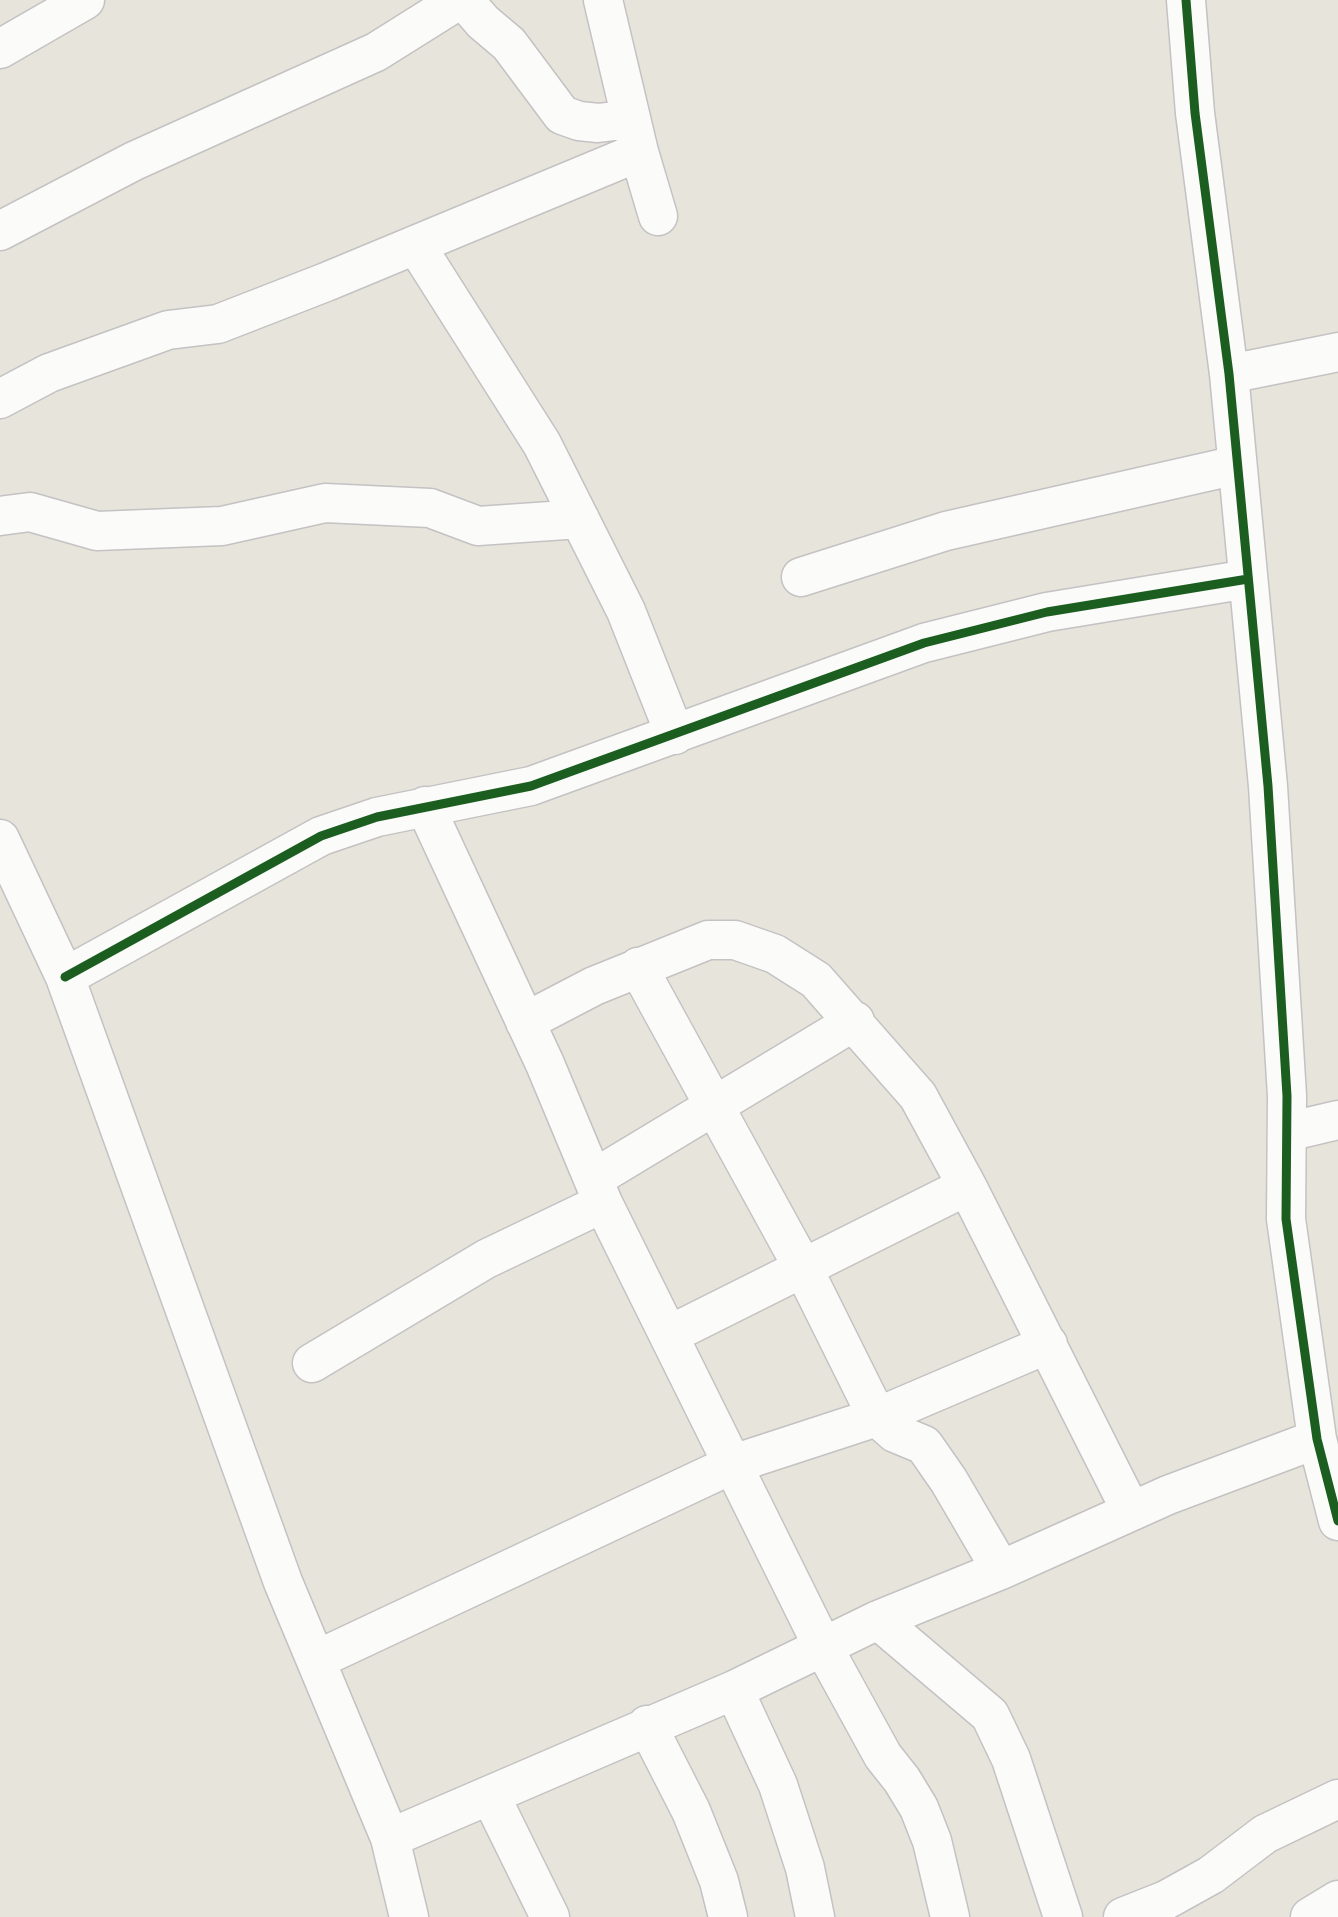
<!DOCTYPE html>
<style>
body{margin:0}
canvas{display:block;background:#e7e4dc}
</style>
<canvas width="1338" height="1917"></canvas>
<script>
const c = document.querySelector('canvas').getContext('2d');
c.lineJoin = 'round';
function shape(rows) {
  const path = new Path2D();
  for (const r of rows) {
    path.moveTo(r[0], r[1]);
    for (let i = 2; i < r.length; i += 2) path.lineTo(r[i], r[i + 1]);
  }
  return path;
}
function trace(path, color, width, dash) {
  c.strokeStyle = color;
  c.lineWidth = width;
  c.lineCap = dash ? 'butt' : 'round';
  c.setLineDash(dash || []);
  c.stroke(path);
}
const minor = shape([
 [464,0,483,22,509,44,562,115,579,121,598,123,631,119],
 [603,0,639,152,658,216],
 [1186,0,1195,113,1229,374,1268,786,1287,1096,1286,1219,1317,1439,1338,1521],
 [0,49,85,0],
 [0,231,134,161,376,52,459,0],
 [417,247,542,444,626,611,675,735],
 [1229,374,1338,352],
 [0,399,49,373,168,330,218,324,326,282,639,152],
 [0,516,30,512,97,531,222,526,325,503,430,508,478,526,580,519],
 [801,577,946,531,1237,465],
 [425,806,545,1064,603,1203,822,1645,883,1756,902,1780,919,1808,932,1841,950,1917],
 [0,839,65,977,283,1582,390,1838,409,1917],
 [638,967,802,1266,877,1417,895,1433,924,1445,949,1481,1001,1570],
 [65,977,321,836,377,817,531,786,924,643,1047,612,1248,579],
 [525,1022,594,986,708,940,735,940,775,954,816,980,918,1096,967,1186,1131,1511],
 [1287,1132,1338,1120],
 [593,1179,855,1021],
 [669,1335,967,1186],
 [312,1363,486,1259,603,1203],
 [878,1620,990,1715,1011,1759,1063,1917],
 [316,1660,733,1464,877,1417,1048,1344],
 [734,1690,778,1785,805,1868,815,1917],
 [647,1725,691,1811,719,1881,728,1917],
 [490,1795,550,1917],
 [390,1838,734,1690,878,1620,1001,1570,1168,1495,1317,1439],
 [1123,1917,1166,1900,1211,1875,1265,1834,1338,1799],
 [1310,1917,1338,1900]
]);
trace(minor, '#c4c2c2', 41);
trace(minor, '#fbfbfa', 38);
trace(shape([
 [1186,0,1195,113,1229,374,1268,786,1287,1096,1286,1219,1317,1439,1338,1521],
 [65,977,321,836,377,817,531,786,924,643,1047,612,1248,579]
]), '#1b5e20', 9);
</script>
